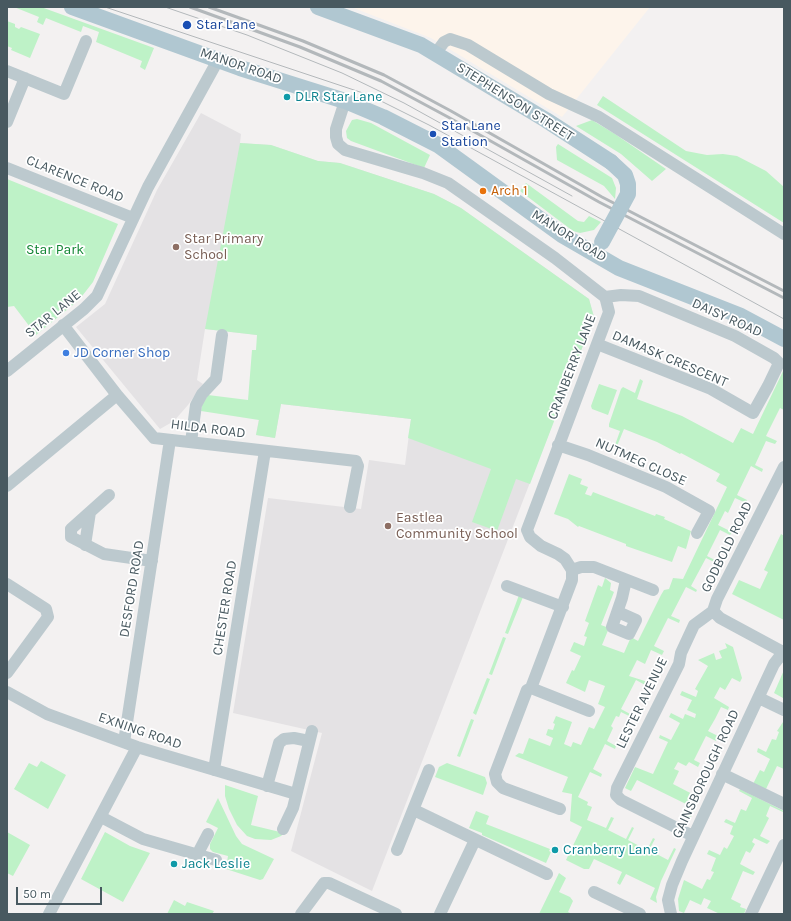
<!DOCTYPE html>
<style>
body{margin:0}
#map{position:relative;width:791px;height:921px;overflow:hidden;background:#f3f1f1;font-family:Karla,sans-serif}
canvas{display:block}
.frame{position:absolute;inset:0;border:8px solid #485960;pointer-events:none}
.scale{position:absolute;left:16px;top:887px;width:86px;height:18px;box-sizing:border-box;border:2px solid #485960;border-top:0;padding-left:5px;font-size:12px;line-height:14px;white-space:nowrap;color:#485960;-webkit-text-stroke:3px #fff;paint-order:stroke}
</style>
<div id="map">
<canvas width="791" height="921"></canvas>
<div class="frame"></div>
<div class="scale">50 m</div>
</div>
<script>
const c = document.querySelector('canvas').getContext('2d');
c.lineJoin = 'round';
function fill(path, color) {
  c.fillStyle = color;
  c.fill(path, 'evenodd');
}
function shape(rows) {
  const path = new Path2D();
  for (const r of rows) {
    path.moveTo(r[0], r[1]);
    for (let i = 2; i < r.length; i += 2) path.lineTo(r[i], r[i + 1]);
  }
  return path;
}
function trace(path, color, width, dash) {
  c.strokeStyle = color;
  c.lineWidth = width;
  c.lineCap = dash ? 'butt' : 'round';
  c.setLineDash(dash || []);
  c.stroke(path);
}
function label(font, color, halo, rows, align = 'center') {
  c.font = font + ' Karla,sans-serif';
  c.lineWidth = 3.5;
  c.setLineDash([]);
  c.textBaseline = 'middle';
  c.strokeStyle = halo;
  c.fillStyle = color;
  for (const [text, x, y, turn = 0] of rows) {
    c.save();
    c.translate(x, y);
    c.rotate((+turn || 0) * Math.PI / 180);
    c.textAlign = isNaN(turn) ? turn : align;
    if (halo) c.strokeText(text, 0, 0);
    c.fillText(text, 0, 0);
    c.restore();
  }
}
fill(shape([
 [351,7,650,7,562,117,431,38]
]), '#fdf4eb');
fill(shape([
 [201,113,241,134,240,143,271,145,318,161,340,163,434,194,461,208,589,299,594,317,372,891,291,851,322,733,233,713,268,498,361,509,369,460,405,465,411,419,281,404,275,438,256,435,274,337,205,329,197,380,203,384,188,405,174,421,160,429,76,327,105,304,157,190]
]), '#e4e2e4');
fill(shape([
 [14,7,41,7,154,48,145,70,140,67,142,61,96,42,99,32,83,26,81,32,46,18,43,25,37,22,39,17],
 [7,21,15,24,15,27,19,29,21,27,40,34,30,58,11,50,12,48,7,46],
 [603,96,686,151,707,155,723,154,737,156,766,171,784,187,784,223,597,105],
 [357,119,371,123,430,155,424,168,351,141,347,138,346,131,352,120],
 [592,120,615,134,666,169,652,181,621,154,576,126],
 [240,143,271,145,318,161,340,163,434,194,461,208,589,299,594,317,530,484,516,479,497,531,472,522,491,469,408,438,411,419,281,404,275,438,256,435,259,420,201,411,202,405,208,395,248,400,252,350,256,350,257,335,205,329],
 [558,144,612,178,616,188,615,199,604,186,557,160,556,147],
 [7,179,118,224,93,282,79,300,36,335,14,306,7,307],
 [526,183,578,221,584,222,589,216,601,222,594,230,580,233,573,231,520,191],
 [784,369,783,404,784,410,780,408,766,436,777,441,775,444,766,441,755,465,763,469,762,472,751,466,737,495,747,500,746,503,735,498,728,513,725,511,718,525,732,532,730,535,720,530,707,556,717,561,716,563,706,558,691,586,697,590,696,592,686,587,671,616,680,620,679,623,668,618,654,646,664,651,662,655,651,650,645,664,637,660,629,676,648,682,647,686,636,680,621,709,632,715,631,717,621,712,619,717,616,716,611,726,613,728,607,741,616,746,615,749,605,744,593,769,602,774,601,777,590,772,578,797,588,802,587,805,592,807,587,820,606,828,611,817,614,818,608,830,626,839,632,827,634,828,628,840,647,850,653,838,655,839,649,850,668,860,674,848,676,849,661,881,656,897,657,903,650,899,655,888,626,874,620,885,617,883,622,872,594,859,589,869,584,869,566,860,582,827,570,821,572,794,562,792,568,777,515,756,519,753,523,754,529,738,550,746,553,738,546,735,548,729,553,730,555,724,553,723,556,716,572,722,564,744,571,747,573,742,581,745,589,727,594,729,605,707,598,704,605,686,589,680,585,692,566,683,572,670,574,671,581,656,570,651,574,642,584,646,587,637,584,636,589,623,585,621,598,585,602,587,605,578,611,583,610,590,614,592,601,625,609,628,602,645,624,653,631,637,638,641,661,595,664,590,669,589,673,578,683,579,727,487,716,481,720,474,711,469,681,453,680,454,657,442,624,429,617,446,615,445,620,431,609,427,609,424,621,389,623,387,635,393,640,379,643,381,637,399,682,416,733,443,741,428,753,434],
 [599,384,617,390,608,415,592,409,591,406],
 [569,474,582,479,580,484,588,487,585,494,591,496,593,492,655,516,656,514,665,517,664,519,691,531,686,549,678,546,672,562,626,546,626,544,579,526,578,527,568,519,554,514],
 [781,534,784,536,784,620,732,594,739,580,760,589,768,572,764,570],
 [519,595,523,597,508,634,505,633],
 [503,637,506,638,492,675,489,674],
 [725,643,733,647,742,678,740,682,732,678,725,690,720,687,714,698,729,707,728,710,721,707,715,719,708,731,718,736,716,741,706,736,694,760,700,763,698,767,689,762,686,766,678,762,674,769,679,771,673,784,700,798,689,821,681,817,686,804,637,780,631,791,625,788,635,767,653,774,668,742,659,738,660,735,671,740,680,723,669,717,671,713,683,719,685,714,695,718,696,714,687,710,692,700,680,695,682,691,696,697,698,691,695,689,708,666,698,660,714,653,716,660,722,658,719,651,727,648],
 [784,670,784,697,783,698,774,693],
 [487,678,490,679,476,715,473,713],
 [471,719,474,720,460,757,457,756],
 [783,722,784,769,777,766,766,789,753,784,760,770,764,772,770,759,757,752,758,748,766,752,772,739,776,740,779,732,777,731],
 [41,761,66,775,48,809,14,789,29,763,37,767],
 [447,763,485,777,487,783,483,795,435,777,439,767],
 [225,785,258,796,251,825,284,833,281,836,271,840,255,839,247,836,237,825,229,809,225,796],
 [740,789,784,811,783,812,770,806,766,816,769,818,760,836,770,841,767,844,754,838,752,842,755,844,750,853,746,851,740,864,755,872,753,875,743,871,731,899,741,904,740,907,746,909,744,914,720,914,707,908,711,901,704,898,701,905,690,900,684,913,679,911,678,899,684,880,702,889,707,879,710,880,714,872,711,871,716,858,707,854,709,850,720,855,724,847,727,849,734,836,730,834,733,826,724,822,726,819,735,823,741,809,746,811,752,798,739,791],
 [218,798,236,836,242,844,274,859,263,879,260,880,226,869,228,856,213,852,210,849,210,844,218,828,206,822],
 [476,811,489,816,486,824,550,849,549,851,551,852,546,863,482,835,482,833,469,828],
 [7,832,30,845,13,876,7,873],
 [105,832,130,846,150,853,123,902,81,879],
 [559,873,566,878,559,892,570,897,573,901,568,912,572,914,539,914],
 [174,900,185,906,187,902,214,911,212,914,167,914]
]), '#bef2c7');
trace(shape([
 [436,53,444,42,450,39,468,45,549,94,599,117,784,234],
 [7,71,64,94,86,41],
 [345,101,336,129,336,137,338,144,345,150,423,173,448,183,555,258,605,297,606,300,609,312,527,530,530,537,541,546,558,554,565,559,572,570,572,580,531,688,527,690,495,774,497,782,503,788,560,809],
 [7,122,25,78],
 [7,168,133,218],
 [63,325,117,395,154,438,356,461,358,466,350,507],
 [597,344,711,389,753,413,768,386,779,363,774,358,735,336,639,296,621,295,605,297],
 [7,371,84,309,97,296,148,187,218,60],
 [191,442,196,405,202,394,216,379,222,335],
 [558,445,588,455,666,487,709,511,697,533],
 [7,486,117,395],
 [109,495,71,529,71,537,104,554,152,561],
 [85,545,90,512],
 [572,570,581,567,594,567,653,590],
 [7,584,46,609,48,617,7,673],
 [507,586,563,607],
 [618,612,636,620,629,634,612,627,622,598,626,580],
 [783,652,720,618,713,611,717,599,784,467],
 [531,688,589,711],
 [7,692,47,714,137,747,296,794],
 [759,698,784,710],
 [124,742,170,440],
 [214,770,265,451],
 [722,774,784,804],
 [267,786,279,743,284,739,294,738,309,741],
 [414,810,547,874],
 [101,817,143,839,216,860],
 [283,829,293,808,312,731],
 [693,836,621,800,616,795,617,788,679,664,681,653,694,625,713,611],
 [397,850,429,770],
 [197,855,208,834],
 [594,892,640,914],
 [49,914,137,747],
 [301,914,324,883,329,883,396,914],
 [440,914,475,840],
 [671,914,668,900,672,885,682,861,774,664,784,651],
 [751,914,784,845]
]), '#bcc9ce', 12);
trace(shape([
 [72,7,240,68,345,101,383,117,438,145,562,235,619,268,741,316,784,339],
 [318,7,421,45,546,120,611,162]
]), '#b0c7d1', 16);
trace(shape([
 [105,7,369,95,429,125,784,319],
 [165,7,247,35,342,73,404,103,572,196]
]), '#b3b8bb', 1);
trace(shape([
 [190,7,300,47,381,81,448,117,599,202,784,298],
 [209,7,303,41,384,75,451,111,602,197,784,291]
]), '#b3b8bb', 3);
trace(shape([
 [602,242,628,194,628,184,625,175,611,162]
]), '#b0c7d1', 16);
for (const [x, y, r, color] of [
 [187,25,5,"#1a4fb4"],
 [287,97,4,"#0f9aa8"],
 [433,134,4,"#1a4fb4"],
 [483,191,4,"#e8710a"],
 [176,247,4,"#8d6e63"],
 [66,353,4,"#3f7fe0"],
 [388,526,4,"#8d6e63"],
 [555,850,4,"#0f9aa8"],
 [174,864,4,"#0f9aa8"]
]) {
  const dot = new Path2D();
  dot.arc(x, y, r, 0, 2 * Math.PI);
  c.fillStyle = color;
  c.fill(dot);
  trace(dot, '#fff', 1.5);
}
label('14px', '#164399', '#fff', [
 ["Star Lane",196,25],
 ["Star Lane",441,126],
 ["Station",441,142]
], 'left');
label('14px', '#485960', '#fff', [
 ["MANOR ROAD",241,66,19],
 ["STEPHENSON STREET",515,102,32],
 ["CLARENCE ROAD",75,179,22],
 ["MANOR ROAD",569,236,32],
 ["STAR LANE",53,314,-39],
 ["DAISY ROAD",727,318,24],
 ["DAMASK CRESCENT",670,359,23],
 ["CRANBERRY LANE",572,367,-69],
 ["HILDA ROAD",208,429,7],
 ["NUTMEG CLOSE",641,462,24],
 ["GODBOLD ROAD",727,547,-64],
 ["DESFORD ROAD",132,589,-81],
 ["CHESTER ROAD",225,608,-81],
 ["LESTER AVENUE",642,703,-64],
 ["EXNING ROAD",140,731,19],
 ["GAINSBOROUGH ROAD",706,774,-65]
]);
label('14px', '#0d838f', '#fff', [
 ["DLR Star Lane",295,97],
 ["Cranberry Lane",563,850],
 ["Jack Leslie",182,864]
], 'left');
label('14px', '#c56008', '#fff', [
 ["Arch 1",491,191]
], 'left');
label('14px', '#785e54', '#fff', [
 ["Star Primary",184,239],
 ["School",184,255],
 ["Eastlea",396,518],
 ["Community School",396,534]
], 'left');
label('14px', '#138634', '#fff', [
 ["Star Park",55,250]
]);
label('14px', '#366cbe', '#fff', [
 ["JD Corner Shop",74,353]
], 'left');
</script>
